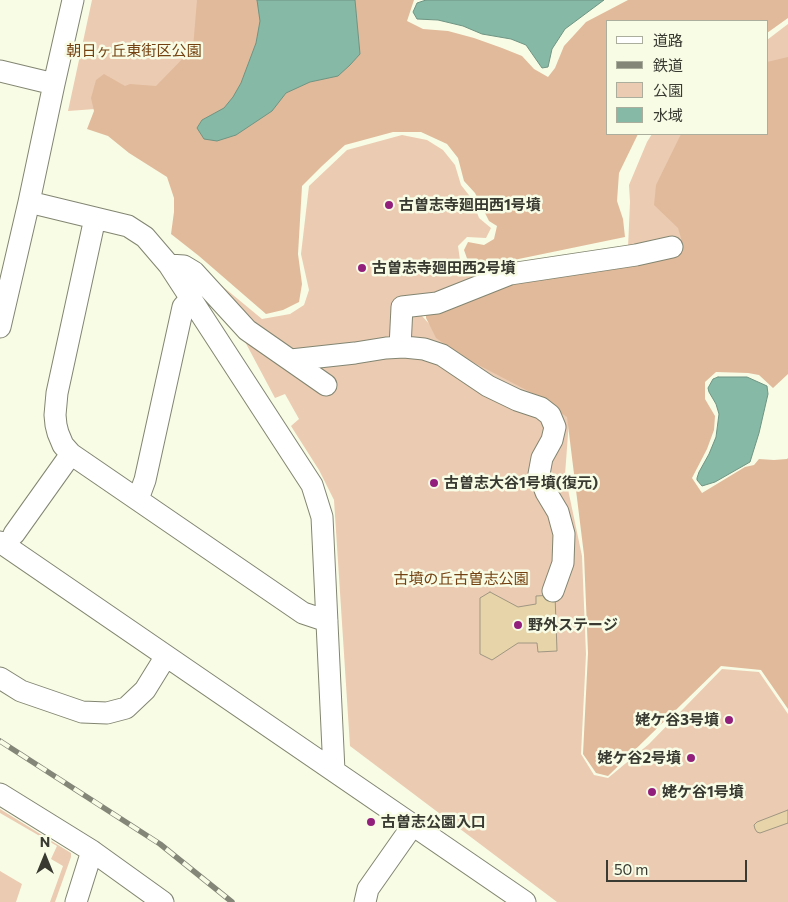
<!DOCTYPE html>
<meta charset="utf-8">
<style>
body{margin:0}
#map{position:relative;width:788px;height:902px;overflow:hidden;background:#f8fce5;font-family:Commissioner,"Noto Sans JP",sans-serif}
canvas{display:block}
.legend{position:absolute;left:606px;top:20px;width:162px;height:115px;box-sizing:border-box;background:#f8fce5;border:1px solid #acae9d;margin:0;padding:6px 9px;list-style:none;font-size:15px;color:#393a32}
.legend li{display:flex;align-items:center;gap:10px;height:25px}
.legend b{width:25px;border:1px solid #acae9d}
.north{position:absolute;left:20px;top:832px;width:50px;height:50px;-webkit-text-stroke:4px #f8fce5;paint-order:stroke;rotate:0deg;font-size:14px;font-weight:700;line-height:20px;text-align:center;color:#393a32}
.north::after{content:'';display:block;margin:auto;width:18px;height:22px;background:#393a32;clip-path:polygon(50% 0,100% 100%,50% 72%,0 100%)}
.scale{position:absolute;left:606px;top:860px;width:141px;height:22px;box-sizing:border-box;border:2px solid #393a32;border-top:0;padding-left:6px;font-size:15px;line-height:18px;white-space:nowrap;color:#393a32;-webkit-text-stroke:4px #f8fce5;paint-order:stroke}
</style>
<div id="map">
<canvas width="788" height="902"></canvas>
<ul class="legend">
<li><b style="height:6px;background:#fff"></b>道路</li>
<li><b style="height:6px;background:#848678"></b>鉄道</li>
<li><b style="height:14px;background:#ebcbb2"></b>公園</li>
<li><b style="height:14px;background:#86baa6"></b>水域</li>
</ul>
<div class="north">N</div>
<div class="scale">50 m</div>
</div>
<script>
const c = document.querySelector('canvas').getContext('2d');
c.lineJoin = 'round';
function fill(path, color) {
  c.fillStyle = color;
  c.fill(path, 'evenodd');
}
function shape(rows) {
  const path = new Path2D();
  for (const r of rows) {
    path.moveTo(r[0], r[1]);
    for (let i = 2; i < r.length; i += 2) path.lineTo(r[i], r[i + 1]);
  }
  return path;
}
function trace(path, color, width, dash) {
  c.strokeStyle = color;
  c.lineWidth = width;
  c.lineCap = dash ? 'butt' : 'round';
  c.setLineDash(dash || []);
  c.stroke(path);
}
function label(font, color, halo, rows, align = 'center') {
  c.font = font + ' Commissioner,"Noto Sans JP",sans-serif';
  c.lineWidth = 5;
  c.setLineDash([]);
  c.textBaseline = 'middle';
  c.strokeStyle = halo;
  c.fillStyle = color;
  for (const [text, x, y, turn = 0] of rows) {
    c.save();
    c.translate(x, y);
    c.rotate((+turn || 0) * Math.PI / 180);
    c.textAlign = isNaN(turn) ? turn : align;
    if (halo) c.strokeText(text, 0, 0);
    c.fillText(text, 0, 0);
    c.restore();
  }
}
fill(shape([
 [92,0,207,0,196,57,136,106,68,111],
 [788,24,788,82,767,97,767,40],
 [652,134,715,134,703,255,423,311,422,316,442,338,570,407,565,475,582,556,586,654,581,754,594,775,608,778,649,744,722,669,759,672,788,714,788,902,557,902,350,746,334,500,319,470,291,426,299,419,285,394,275,398,242,336,187,257,262,319,290,314,304,305,309,290,301,254,309,186,347,150,402,135,427,140,443,150,455,165,461,185,472,199,479,218,491,228,486,238,467,237,458,246,461,267,472,274,628,248,630,202,629,185,647,142],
 [0,809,71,853,71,857,55,902,50,902,63,866,51,859,57,846,0,813],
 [0,871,22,884,16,902,0,902]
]), '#ebcbb2');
fill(shape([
 [197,0,414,0,407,21,423,29,448,31,474,38,502,48,522,56,534,69,548,77,555,68,564,46,586,22,628,0,788,0,788,18,767,33,767,21,607,21,607,134,638,134,619,173,617,201,623,219,625,237,475,268,469,264,464,250,468,242,484,245,494,239,497,226,489,221,475,193,464,181,458,158,447,144,421,132,393,132,345,145,322,166,302,186,298,254,302,284,299,302,283,310,266,314,199,256,171,234,174,212,174,198,167,177,129,153,108,136,87,129,94,111,91,98,96,80,104,74,125,86,130,84,156,86,193,48],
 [788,57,788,374,773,388,759,375,748,373,716,372,705,382,705,399,715,416,714,430,707,449,692,478,702,493,745,467,754,465,759,459,774,460,787,459,788,458,788,709,761,670,721,666,608,776,596,773,583,754,588,653,584,555,567,417,532,393,465,358,436,338,426,318,426,312,499,284,671,257,683,245,678,228,654,205,656,185,681,134,767,134,767,62]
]), '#e1ba9b');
const water = shape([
 [257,0,355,0,360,54,350,65,338,76,310,82,286,93,272,111,236,135,217,141,204,139,197,128,202,120,224,108,233,97,241,83,256,43,260,21,257,0],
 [426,0,604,0,565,29,552,49,548,67,542,68,526,45,511,39,482,34,463,26,438,20,417,19,413,12,417,3,426,0],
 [718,377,747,377,767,386,768,394,759,433,750,462,715,482,702,486,697,480,697,478,699,472,709,454,716,437,719,414,716,404,709,392,708,388,713,379,718,377]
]);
fill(water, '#86baa6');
trace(water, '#6f9483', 1);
const building = shape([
 [490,592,518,607,536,604,536,596,555,595,557,651,538,652,537,643,518,643,492,660,480,654,480,598,490,592],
 [788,810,788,823,760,833,757,832,755,829,754,825,757,822,788,810]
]);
fill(building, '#e7d4a8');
trace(building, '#9f9682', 1);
const minor = shape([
 [0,71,54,84],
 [29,202,128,226,145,237,169,265,312,485,322,517,334,771],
 [95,218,57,393,55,415,56,425,58,433,63,445,71,454,303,613,327,621],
 [169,265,184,266,194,272,247,330,326,385],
 [0,327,29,202,54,84,73,0],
 [400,347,402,307,437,303,510,274,636,255,672,247],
 [291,360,355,353,386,348,404,347,424,349,442,355,488,386,517,400,541,408,550,415,555,427,552,440,542,458,539,474,546,492,558,512,564,534,563,563,553,591],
 [138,499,145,480,183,307,191,298],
 [14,534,71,454],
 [0,542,525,902],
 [0,678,21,691,82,712,107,713,126,708,145,690,166,656],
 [0,794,92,851,163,902],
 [76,902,92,851],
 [365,902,368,889,413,825]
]);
trace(minor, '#828571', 23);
trace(minor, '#fff', 21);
const rail = shape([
 [0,741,160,844,232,902]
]);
trace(rail, '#848678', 5.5);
trace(rail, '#f8fce5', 4, [11]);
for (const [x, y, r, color] of [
 [389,205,5,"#931f7d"],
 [362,268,5,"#931f7d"],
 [434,483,5,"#931f7d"],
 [518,625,5,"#931f7d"],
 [729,720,5,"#931f7d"],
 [691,758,5,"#931f7d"],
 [652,792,5,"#931f7d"],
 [371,822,5,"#931f7d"]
]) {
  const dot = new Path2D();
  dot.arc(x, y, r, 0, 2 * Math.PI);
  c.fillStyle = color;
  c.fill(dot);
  trace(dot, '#f8fce5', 2);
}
label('15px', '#744212', '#f8fce5', [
 ["朝日ヶ丘東街区公園",134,51],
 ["古墳の丘古曽志公園",461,579]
]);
label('bold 15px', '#393a32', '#f8fce5', [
 ["古曽志寺廻田西1号墳",399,205],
 ["古曽志寺廻田西2号墳",372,268],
 ["古曽志大谷1号墳(復元)",444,483],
 ["野外ステージ",528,625],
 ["姥ケ谷3号墳",719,720,"right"],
 ["姥ケ谷2号墳",681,758,"right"],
 ["姥ケ谷1号墳",662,792],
 ["古曽志公園入口",381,822]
], 'left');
</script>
